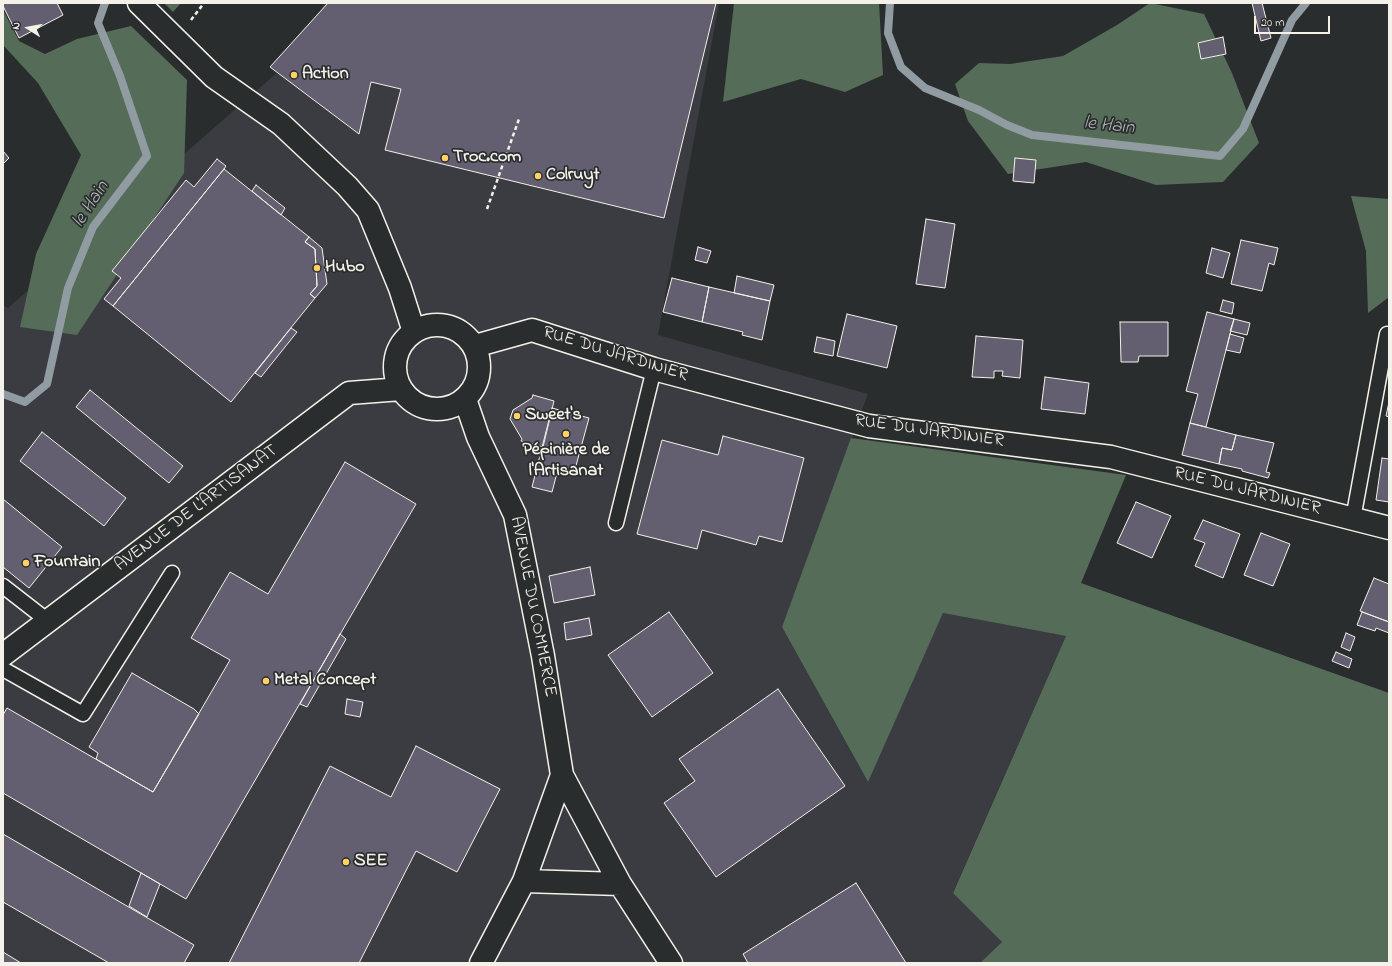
<!DOCTYPE html>
<meta charset="utf-8">
<style>
body{margin:0}
#map{position:relative;width:1392px;height:966px;overflow:hidden;background:#2a2d2e;font-family:"Indie Flower",sans-serif}
canvas{display:block}
.frame{position:absolute;inset:0;border:4px solid #f4f1e8;pointer-events:none}
.north{position:absolute;left:8px;top:8px;width:40px;height:40px;-webkit-text-stroke:3px #2a2d2e;paint-order:stroke;rotate:281deg;font-size:11px;font-weight:700;line-height:16px;text-align:center;color:#f4f1e8}
.north::after{content:'';display:block;margin:auto;width:14px;height:18px;background:#f4f1e8;clip-path:polygon(50% 0,100% 100%,50% 72%,0 100%)}
.scale{position:absolute;left:1254px;top:16px;width:76px;height:18px;box-sizing:border-box;border:2px solid #f4f1e8;border-top:0;padding-left:5px;font-size:12px;line-height:14px;white-space:nowrap;color:#f4f1e8;-webkit-text-stroke:3px #2a2d2e;paint-order:stroke}
</style>
<div id="map">
<canvas width="1392" height="966"></canvas>
<div class="frame"></div>
<div class="north">N</div>
<div class="scale">20 m</div>
</div>
<script>
const c = document.querySelector('canvas').getContext('2d');
c.lineJoin = 'round';
function fill(path, color) {
  c.fillStyle = color;
  c.fill(path, 'evenodd');
}
function shape(rows) {
  const path = new Path2D();
  for (const r of rows) {
    if (r.length === 3) {
      path.moveTo(r[0] + r[2], r[1]);
      path.arc(r[0], r[1], r[2], 0, 2 * Math.PI);
      continue;
    }
    path.moveTo(r[0], r[1]);
    for (let i = 2; i < r.length; i += 2) path.lineTo(r[i], r[i + 1]);
  }
  return path;
}
function trace(path, color, width, dash) {
  c.strokeStyle = color;
  c.lineWidth = width;
  c.lineCap = dash ? 'butt' : 'round';
  c.setLineDash(dash || []);
  c.stroke(path);
}
function label(font, color, halo, rows, align = 'center') {
  c.font = font + ' "Indie Flower",sans-serif';
  c.lineWidth = 3.5;
  c.setLineDash([]);
  c.textBaseline = 'middle';
  c.strokeStyle = halo;
  c.fillStyle = color;
  for (const [text, x, y, turn = 0] of rows) {
    c.save();
    c.translate(x, y);
    c.rotate((+turn || 0) * Math.PI / 180);
    c.textAlign = isNaN(turn) ? turn : align;
    if (halo) c.strokeText(text, 0, 0);
    c.fillText(text, 0, 0);
    c.restore();
  }
}
fill(shape([
 [325,3,719,3,658,335,868,394,782,627,867,781,943,613,1066,636,953,892,1002,942,980,963,3,963,3,305,8,308,287,64]
]), '#3b3c42');
fill(shape([
 [164,3,181,3,173,12],
 [734,3,879,3,883,75,845,92,801,79,723,102],
 [1150,3,1204,14,1232,73,1259,143,1223,182,1156,185,1086,162,1008,174,968,121,955,84,979,63,1010,64,1063,56,1117,25],
 [3,10,19,41,45,54,77,39,131,26,187,80,184,173,77,335,20,327,36,254,81,155,38,83,3,45],
 [1351,196,1389,199,1389,297,1368,313,1366,251],
 [851,438,1126,475,1081,583,1389,693,1389,963,980,963,1002,942,953,893,1066,636,943,613,868,782,782,627]
]), '#556c58');
trace(shape([
 [890,3,888,33,901,67,925,88,979,110,1007,125,1032,135,1220,156,1243,129,1292,20,1306,3],
 [3,394,25,402,47,384,68,288,93,227,147,156,120,76,98,23,105,3]
]), '#919ca2', 8);
const building = shape([
 [3,3,57,3,63,15,19,38,3,6,3,3],
 [328,3,716,3,664,218,385,150,401,89,371,82,359,134,270,67,328,3],
 [1252,3,1262,3,1271,38,1261,41,1252,3],
 [1223,37,1226,54,1201,59,1198,43,1223,37],
 [3,151,9,158,3,164,3,151],
 [1015,158,1036,160,1034,183,1013,181,1015,158],
 [217,159,226,166,224,169,113,306,104,299,121,278,112,271,186,180,194,187,217,159],
 [224,169,309,237,305,242,315,249,317,286,310,294,315,298,231,402,113,306,224,169],
 [256,185,285,208,281,215,252,191,256,185],
 [926,219,955,224,945,288,916,284,926,219],
 [309,237,322,248,327,284,315,298,310,294,317,286,315,249,305,242,309,237],
 [1241,240,1278,248,1274,265,1269,263,1262,291,1231,284,1241,240],
 [698,247,711,251,707,263,695,260,698,247],
 [1212,248,1230,253,1223,278,1206,273,1212,248],
 [737,276,774,285,770,301,734,293,737,276],
 [672,278,709,287,702,322,663,312,672,278],
 [709,287,770,301,762,340,742,335,743,332,702,322,709,287],
 [1223,300,1234,303,1232,314,1220,311,1223,300],
 [1207,312,1234,319,1206,427,1190,423,1198,394,1186,391,1207,312],
 [847,314,897,326,887,368,837,356,847,314],
 [1234,319,1250,323,1247,335,1230,331,1234,319],
 [1120,322,1168,322,1168,356,1139,356,1138,362,1121,362,1120,322],
 [291,328,297,332,261,377,255,373,291,328],
 [1230,334,1244,338,1240,353,1226,350,1230,334],
 [976,336,1023,340,1020,378,1002,376,1003,371,994,371,994,378,972,377,976,336],
 [817,337,835,341,833,356,814,352,817,337],
 [1045,377,1089,383,1085,414,1041,409,1045,377],
 [90,390,183,466,169,483,76,407,90,390],
 [533,395,554,401,543,447,521,441,522,439,510,419,513,410,532,398,533,395],
 [1389,402,1389,417,1386,416,1389,402],
 [552,408,589,418,574,473,558,469,552,492,532,487,552,408],
 [1190,423,1236,435,1232,450,1222,448,1219,464,1182,455,1190,423],
 [42,432,126,498,104,526,20,461,42,432],
 [1236,435,1274,443,1266,472,1270,473,1268,478,1242,471,1242,469,1219,464,1222,448,1232,450,1236,435],
 [723,436,804,458,782,542,759,536,756,545,702,530,697,549,637,534,662,440,718,455,723,436],
 [1382,458,1389,459,1389,502,1376,500,1382,458],
 [345,462,416,504,186,899,3,793,3,715,7,708,153,792,230,660,191,638,230,572,268,594,345,462],
 [3,499,62,547,29,588,3,567,3,499],
 [1136,502,1171,516,1152,558,1117,543,1136,502],
 [1203,520,1240,534,1223,578,1195,566,1205,543,1194,539,1203,520],
 [1261,533,1290,544,1273,586,1244,575,1261,533],
 [590,567,595,595,554,603,549,576,590,567],
 [1374,578,1389,584,1389,622,1360,611,1374,578],
 [669,612,713,673,652,717,608,655,669,612],
 [1362,612,1389,622,1389,633,1376,628,1375,631,1357,625,1362,612],
 [589,618,592,635,566,640,564,623,589,618],
 [1346,633,1355,637,1350,651,1341,647,1346,633],
 [340,634,346,639,307,707,300,704,340,634],
 [1336,652,1352,659,1349,668,1332,661,1336,652],
 [132,673,194,709,199,714,153,792,96,759,98,753,89,747,132,673],
 [778,689,845,786,716,877,664,803,695,781,679,759,778,689],
 [347,699,363,702,360,717,345,714,347,699],
 [416,746,500,789,457,872,416,851,359,963,229,963,330,766,391,797,416,746],
 [3,834,194,945,184,963,109,963,3,902,3,834],
 [141,873,160,884,147,917,129,906,141,873],
 [856,883,906,963,748,963,743,954,856,883],
 [3,952,21,963,3,963,3,952]
]);
fill(building, '#635f71');
trace(building, '#f4f1e8', 1);
const service = shape([
 [1353,519,1387,334],
 [616,523,654,369],
 [3,586,48,621],
 [3,669,83,714,172,573]
]);
const minor = shape([
 [139,3,214,77,281,124,347,186,368,210,400,288,414,332],
 [437,367,42],
 [475,346,532,330,654,369,869,426,1111,457,1389,528],
 [465,399,478,437,515,515,543,656,562,775],
 [3,655,349,393,401,389],
 [620,884,671,963],
 [481,963,524,881,562,775,620,884,524,881]
]);
trace(service, '#f4f1e8', 17);
trace(minor, '#f4f1e8', 25);
trace(shape([
 [191,20,204,3],
 [487,209,519,119]
]), '#f4f1e8', 2.5, [4, 3]);
trace(service, '#2a2d2e', 14);
trace(minor, '#2a2d2e', 22);
for (const [x, y, r, color] of [
 [294,75,4,"#ffd166"],
 [445,158,4,"#ffd166"],
 [538,176,4,"#ffd166"],
 [317,268,4,"#ffd166"],
 [517,416,4,"#ffd166"],
 [566,434,4,"#ffd166"],
 [26,563,4,"#ffd166"],
 [266,681,4,"#ffd166"],
 [346,862,4,"#ffd166"]
]) {
  const dot = new Path2D();
  dot.arc(x, y, r, 0, 2 * Math.PI);
  c.fillStyle = color;
  c.fill(dot);
  trace(dot, '#2a2d2e', 1.5);
}
label('bold 18px', '#f4f1e8', '#2a2d2e', [
 ["Action",302,75],
 ["Troc.com",453,158],
 ["Colruyt",546,176],
 ["Hubo",325,268],
 ["Sweet's",525,416],
 ["Pépinière de",566,451,"center"],
 ["l'Artisanat",566,472,"center"],
 ["Fountain",34,563],
 ["Metal Concept",274,681],
 ["SEE",354,862]
], 'left');
label('18px', '#f4f1e8', '#2a2d2e', [
 ["RUE DU JARDINIER",615,355,17],
 ["RUE DU JARDINIER",929,432,8],
 ["RUE DU JARDINIER",1247,492,14],
 ["AVENUE DE L'ARTISANAT",197,509,-37],
 ["AVENUE DU COMMERCE",532,607,79]
]);
label('italic 19px', '#b2b8b9', '#2a2d2e', [
 ["le Hain",1109,127,6],
 ["le Hain",92,205,-57]
]);
</script>
